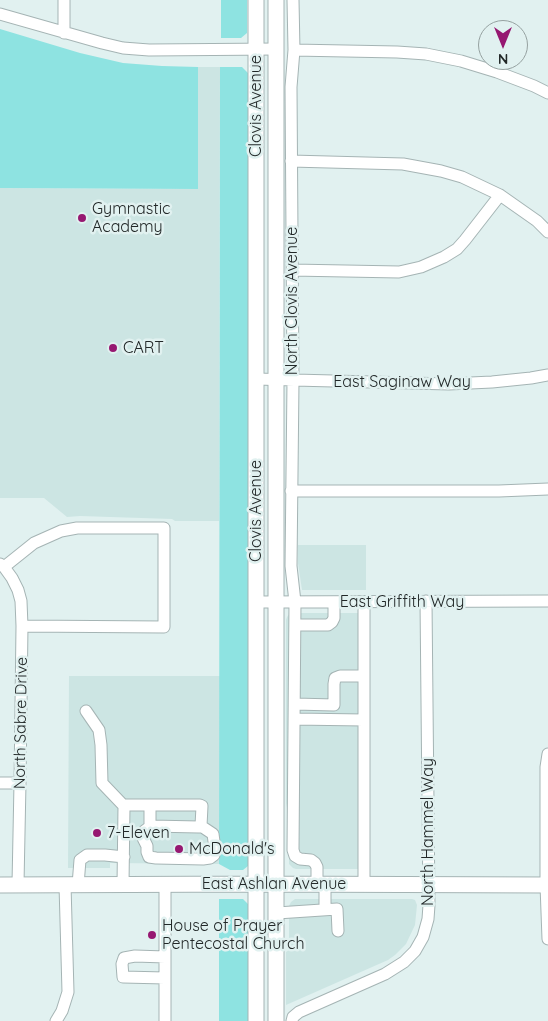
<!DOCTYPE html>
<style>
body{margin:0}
#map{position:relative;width:548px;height:1021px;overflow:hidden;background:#e1f1f0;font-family:Quicksand,sans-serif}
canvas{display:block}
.north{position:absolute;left:478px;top:20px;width:50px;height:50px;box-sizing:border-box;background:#e1f1f0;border:1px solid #95a1a0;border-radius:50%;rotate:180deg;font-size:14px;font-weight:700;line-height:20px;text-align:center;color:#222828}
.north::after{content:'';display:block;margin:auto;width:18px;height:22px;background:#961871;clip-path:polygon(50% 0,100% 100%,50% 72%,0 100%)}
</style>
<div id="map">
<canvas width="548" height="1021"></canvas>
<div class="north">N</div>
</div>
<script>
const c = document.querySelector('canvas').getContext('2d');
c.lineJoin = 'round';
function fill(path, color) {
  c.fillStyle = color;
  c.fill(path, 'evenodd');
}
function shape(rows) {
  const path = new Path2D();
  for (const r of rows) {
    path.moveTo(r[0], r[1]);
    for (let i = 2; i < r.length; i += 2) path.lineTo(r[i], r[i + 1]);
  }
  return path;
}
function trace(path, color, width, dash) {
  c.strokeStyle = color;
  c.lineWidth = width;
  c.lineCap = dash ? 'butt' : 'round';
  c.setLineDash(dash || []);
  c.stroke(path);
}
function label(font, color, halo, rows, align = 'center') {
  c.font = font + ' Quicksand,sans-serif';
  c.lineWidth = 5;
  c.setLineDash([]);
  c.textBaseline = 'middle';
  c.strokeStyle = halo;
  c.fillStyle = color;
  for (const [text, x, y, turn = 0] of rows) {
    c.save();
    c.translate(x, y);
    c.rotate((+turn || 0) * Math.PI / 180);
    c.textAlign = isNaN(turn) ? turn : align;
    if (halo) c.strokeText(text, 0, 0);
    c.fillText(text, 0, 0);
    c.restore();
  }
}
fill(shape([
 [198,67,220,67,219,521,175,521,172,519,80,516,67,517,44,498,0,498,0,188,197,189],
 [298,545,366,545,366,590,302,590,298,563],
 [290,613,359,613,359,869,296,869,293,868,289,864,289,818,286,803,286,620,287,617],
 [69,676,220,676,219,864,110,863,110,868,68,868],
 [295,899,412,899,415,900,417,905,415,925,406,944,395,955,388,960,286,1005,286,952,289,950,289,906,291,902]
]), '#cce5e3');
fill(shape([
 [221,0,247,0,247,33,241,38,221,38],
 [0,29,80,53,123,63,162,66,198,67,198,189,0,188],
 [220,67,242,67,248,73,248,866,243,870,230,870,219,864],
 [219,899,243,899,248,904,248,1021,219,1021]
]), '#8ee3e1');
const minor = shape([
 [64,0,64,33],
 [293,0,294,50,291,87,293,381,291,566,295,602,293,850,295,856,300,859,311,860,315,863,317,867,317,884],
 [0,14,102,43,123,48,149,50,276,49],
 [294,50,397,52,426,54,461,61,497,72,534,86,548,93],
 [291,161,403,164,441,171,462,177,500,195,537,221,548,232],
 [292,270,399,272,421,267,444,257,457,249,465,240,500,195],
 [256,379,449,384,492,382,531,378,548,375],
 [291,491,499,491,548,489],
 [0,564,4,567,34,543,61,531,77,528,164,528,164,627,22,626],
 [4,567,12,578,18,590,21,601,22,626,20,783,18,884],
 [256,602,548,601],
 [295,625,328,625,332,622,334,618,334,602],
 [295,704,334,705,334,684,335,678,340,676,364,676],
 [86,711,99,730,101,745,102,783,124,806],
 [294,719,364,720],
 [548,754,546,767,546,885,548,939],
 [0,783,20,783],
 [151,826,143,832,143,838,147,846,147,852,149,857,156,858,203,859,210,858,214,855,215,849,213,834,201,826],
 [165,884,165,1021],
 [78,885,80,860,87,855,105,855,124,857],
 [123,885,124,806,125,805,200,805,202,806,201,826,199,827,151,826,150,824,150,805],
 [364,885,364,602],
 [325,909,325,884],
 [277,913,337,909,338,931],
 [165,957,135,956,124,958,122,964,123,977,165,978],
 [56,1021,62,1011,68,992,65,885],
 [292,1021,293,1017,299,1012,385,974,404,962,415,951,423,937,428,919,429,905,426,601]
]);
const major = shape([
 [256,0,256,1021],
 [276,0,276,1021],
 [0,885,257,884,548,885]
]);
trace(minor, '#a5b4b4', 13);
trace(major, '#a5b4b4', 17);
trace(minor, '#fff', 11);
trace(major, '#fff', 15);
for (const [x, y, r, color] of [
 [82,218,5,"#961871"],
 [113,348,5,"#961871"],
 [97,833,5,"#961871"],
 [179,849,5,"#961871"],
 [152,935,5,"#961871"]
]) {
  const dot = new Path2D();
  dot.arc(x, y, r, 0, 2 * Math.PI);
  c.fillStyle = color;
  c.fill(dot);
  trace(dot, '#e1f1f0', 2);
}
label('16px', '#222828', '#e1f1f0', [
 ["Clovis Avenue",256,106,-90],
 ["North Clovis Avenue",292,301,-90],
 ["East Saginaw Way",402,382],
 ["Clovis Avenue",256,511,-90],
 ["East Griffith Way",402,602],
 ["North Sabre Drive",21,723,-89],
 ["North Hammel Way",428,832,-90],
 ["East Ashlan Avenue",274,884]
]);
label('16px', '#222828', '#e1f1f0', [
 ["Gymnastic",92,209],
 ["Academy",92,227],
 ["CART",123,348],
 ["7-Eleven",107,833],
 ["McDonald's",189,849],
 ["House of Prayer",162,926],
 ["Pentecostal Church",162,944]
], 'left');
</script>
